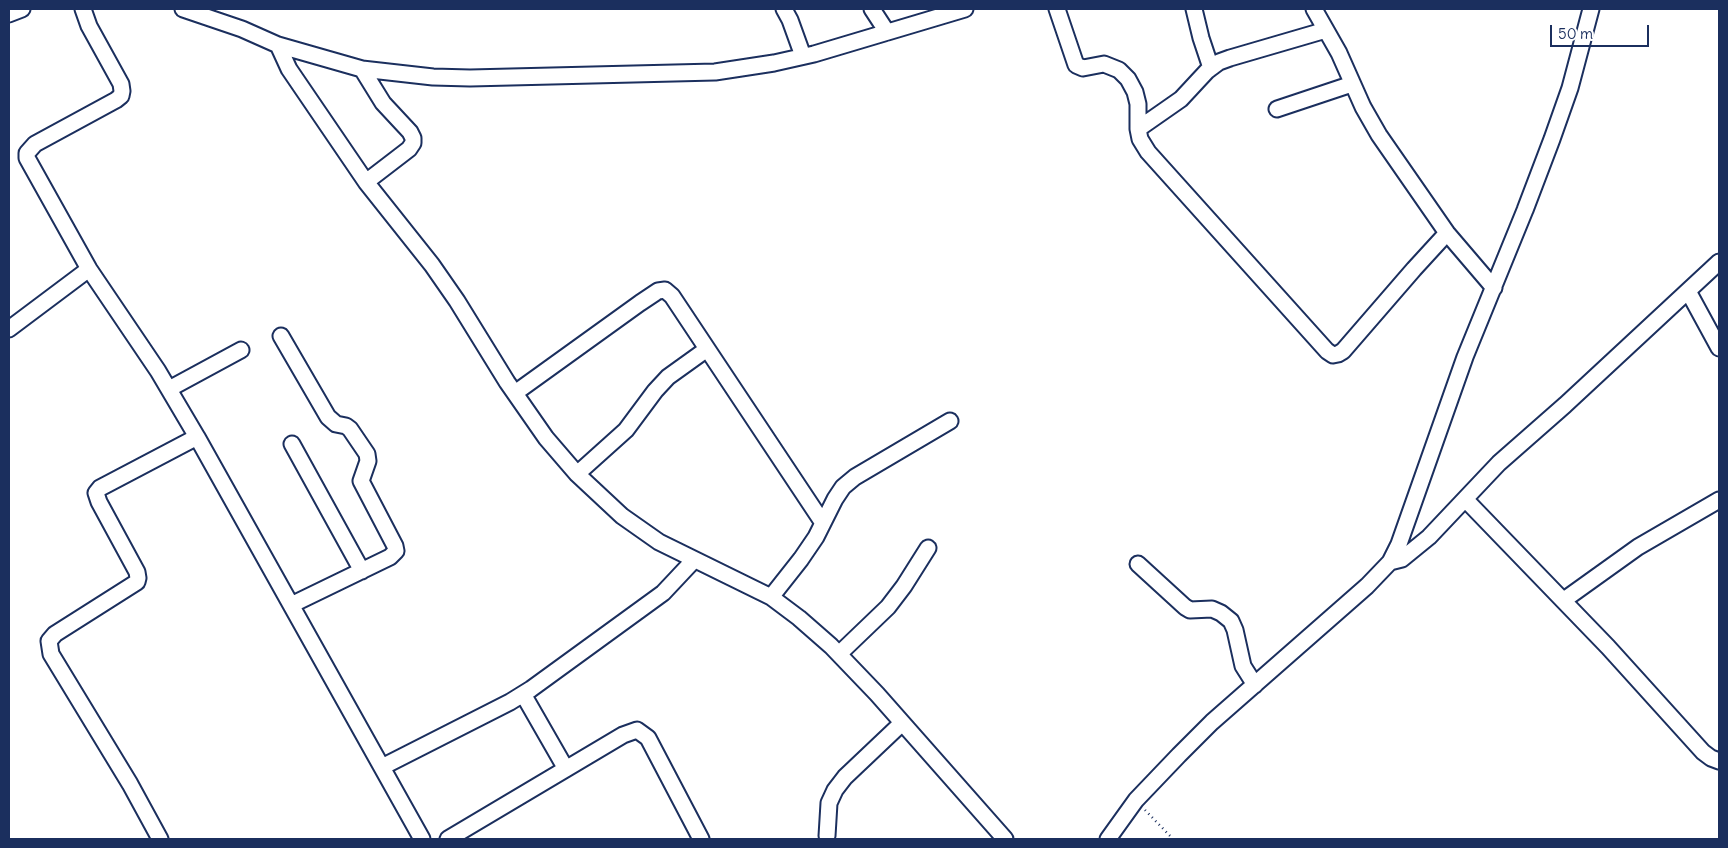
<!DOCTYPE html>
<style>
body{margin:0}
#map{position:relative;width:1728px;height:848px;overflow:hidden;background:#fff;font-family:Delius,sans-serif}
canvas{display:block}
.frame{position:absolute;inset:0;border:10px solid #1b2f5e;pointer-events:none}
.scale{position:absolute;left:1550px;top:25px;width:99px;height:22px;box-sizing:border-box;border:2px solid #1b2f5e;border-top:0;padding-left:6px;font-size:15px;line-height:18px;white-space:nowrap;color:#1b2f5e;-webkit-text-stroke:4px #fff;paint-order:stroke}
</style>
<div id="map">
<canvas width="1728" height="848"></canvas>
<div class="frame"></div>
<div class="scale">50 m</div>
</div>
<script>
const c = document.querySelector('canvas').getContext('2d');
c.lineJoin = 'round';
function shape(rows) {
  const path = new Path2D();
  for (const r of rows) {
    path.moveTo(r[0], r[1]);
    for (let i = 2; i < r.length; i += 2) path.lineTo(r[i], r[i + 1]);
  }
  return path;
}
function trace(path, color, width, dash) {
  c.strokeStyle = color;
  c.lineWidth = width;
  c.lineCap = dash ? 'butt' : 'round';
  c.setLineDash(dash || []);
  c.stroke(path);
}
const minor = shape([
 [83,9,89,26,121,84,122,91,121,96,116,100,35,144,27,153,27,158,89,269,158,371,197,437,422,839],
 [183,9,242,29,278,45,362,69,433,77,470,78,715,72,774,63,814,54,965,9],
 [784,9,790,20,803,56],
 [872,9,887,32],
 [1057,9,1076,65,1083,68,1104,64,1119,70,1128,79,1135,92,1138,104,1138,129,1140,139,1148,152,1327,351,1333,355,1338,354,1343,351,1414,269,1447,233],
 [1194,9,1201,38,1211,68],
 [1314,9,1339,53,1363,107,1379,135,1447,233,1494,288],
 [9,14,22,9],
 [278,45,289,69,366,182,432,265,457,301,507,382,546,438,577,474,622,516,659,542,771,597,799,618,831,646,877,694,1005,839],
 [362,69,383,103,410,132,413,138,413,143,409,149,366,182],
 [1277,109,1352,84],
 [1138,129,1181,99,1207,71,1219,62,1230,58,1326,30],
 [1688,291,1719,348],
 [9,329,89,269],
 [281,336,328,417,336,424,346,426,350,429,367,454,368,461,361,481,395,546,396,551,390,557,291,605],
 [169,389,241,350],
 [515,393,640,303,658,291,665,290,672,296,823,523],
 [292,444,362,571],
 [577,474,626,430,655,391,668,377,707,349],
 [1465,499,1608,647,1703,752,1711,758,1719,761],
 [1390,562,1402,559,1429,537,1499,463,1565,405,1719,262],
 [1138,564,1185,607,1190,610,1212,609,1221,613,1231,621,1235,630,1243,666,1255,685],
 [771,597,801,559,816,537,835,499,843,487,855,477,950,421],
 [1564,600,1638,547,1719,500],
 [839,654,888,607,904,586,928,548],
 [523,694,566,769],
 [382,767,510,702,531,689,663,593,694,560],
 [827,836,829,803,835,790,845,777,902,723],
 [160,839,130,784,51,654,49,641,55,634,137,582,138,578,137,572,99,502,96,493,100,488,197,437],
 [448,839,623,735,637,730,648,738,701,839],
 [1108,839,1136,800,1179,755,1212,722,1367,586,1390,562,1399,544,1465,357,1525,210,1552,139,1570,88,1591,9]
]);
trace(minor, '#1b2f5e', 19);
trace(shape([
 [1145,810,1173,839]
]), '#1b2f5e', 2.5, [1, 4]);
trace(minor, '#fff', 15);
</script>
